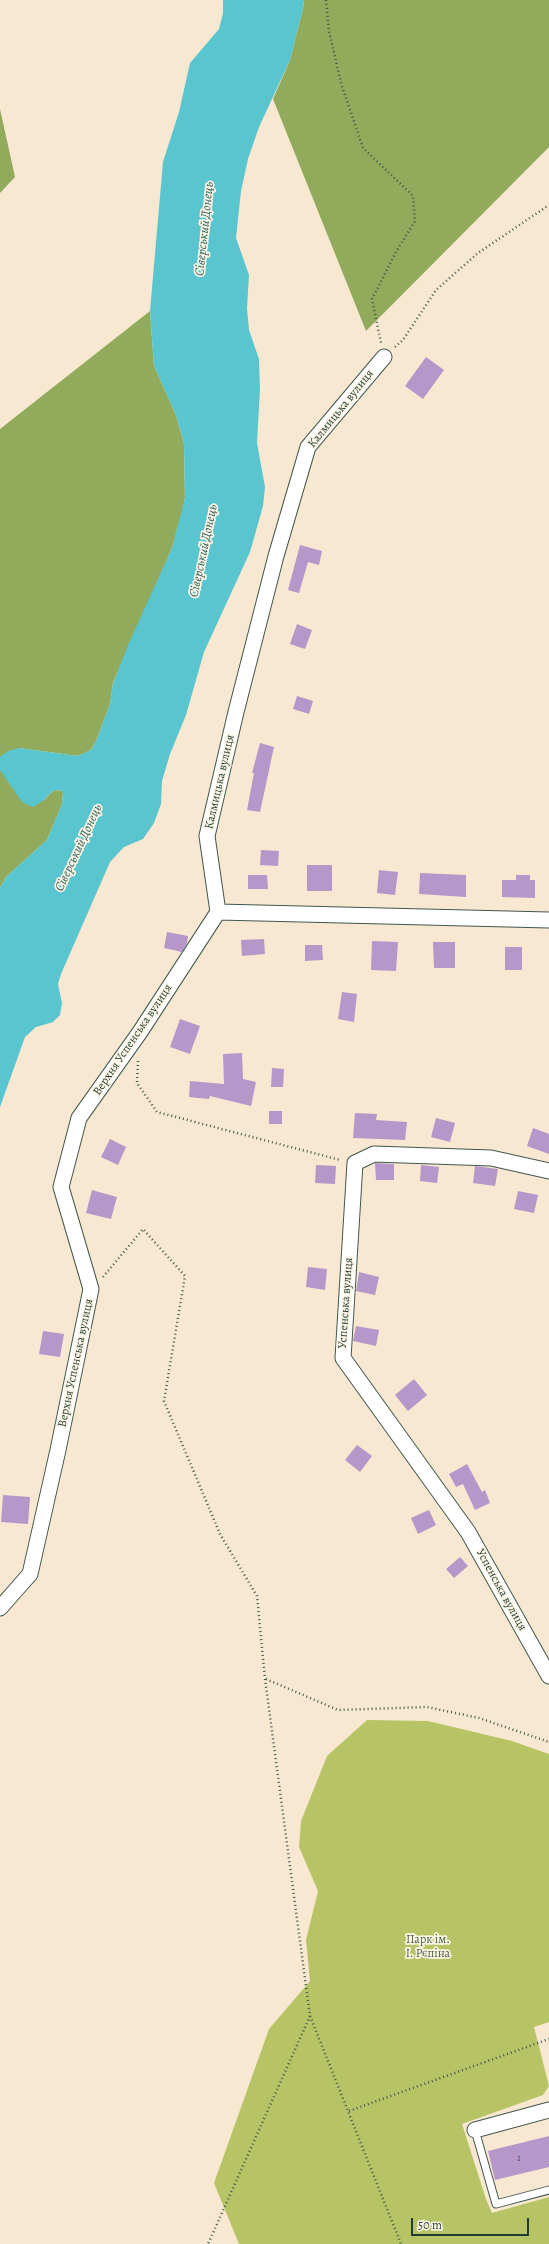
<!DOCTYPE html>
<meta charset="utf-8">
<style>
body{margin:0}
#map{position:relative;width:549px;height:2244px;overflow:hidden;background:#f8e8d1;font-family:Alegreya,serif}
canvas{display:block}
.scale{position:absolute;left:411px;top:2218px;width:118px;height:18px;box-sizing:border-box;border:2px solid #1f3d34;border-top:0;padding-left:5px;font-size:12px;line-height:14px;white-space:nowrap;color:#1f3d34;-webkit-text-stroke:3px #fcf5e5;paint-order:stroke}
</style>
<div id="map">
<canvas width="549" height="2244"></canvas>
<div class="scale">50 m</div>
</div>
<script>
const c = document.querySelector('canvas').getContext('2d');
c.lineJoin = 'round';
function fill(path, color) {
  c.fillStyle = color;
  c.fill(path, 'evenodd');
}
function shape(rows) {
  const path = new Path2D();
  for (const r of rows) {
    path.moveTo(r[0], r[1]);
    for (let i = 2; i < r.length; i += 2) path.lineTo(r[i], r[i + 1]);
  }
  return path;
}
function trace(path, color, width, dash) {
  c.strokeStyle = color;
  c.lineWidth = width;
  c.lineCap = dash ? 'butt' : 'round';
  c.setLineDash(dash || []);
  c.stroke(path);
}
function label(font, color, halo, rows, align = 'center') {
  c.font = font + ' Alegreya,serif';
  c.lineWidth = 3.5;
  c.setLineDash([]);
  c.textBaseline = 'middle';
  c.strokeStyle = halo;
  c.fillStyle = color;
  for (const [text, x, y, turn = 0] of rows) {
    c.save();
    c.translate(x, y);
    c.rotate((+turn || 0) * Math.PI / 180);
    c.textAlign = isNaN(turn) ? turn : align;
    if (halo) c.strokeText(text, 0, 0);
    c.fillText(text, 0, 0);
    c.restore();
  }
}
fill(shape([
 [367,1720,428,1721,512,1741,549,1754,549,2022,534,2027,549,2086,543,2095,462,2124,486,2199,492,2213,549,2197,549,2244,239,2244,214,2183,269,2029,310,1981,306,1940,318,1891,299,1847,301,1821,327,1756]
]), '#b7c466');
fill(shape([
 [304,0,549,0,549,147,366,331,273,99,290,60,303,8],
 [0,109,15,177,0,193],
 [150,311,154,366,176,415,184,444,185,498,180,520,172,548,113,683,110,704,97,739,91,750,78,756,19,748,44,800,54,790,63,791,62,804,47,840,6,877,0,888,0,429]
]), '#91aa5b');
fill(shape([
 [223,0,304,0,303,8,290,60,259,127,248,159,241,191,236,238,249,275,247,308,249,330,259,359,260,389,257,443,265,487,263,506,250,552,204,652,186,715,170,754,162,781,161,804,154,823,143,839,124,847,110,862,61,974,58,984,62,1003,60,1015,53,1022,36,1027,25,1037,0,1107,0,888,6,877,47,840,62,804,63,791,54,790,44,800,33,807,22,802,0,770,0,757,8,751,19,748,78,756,91,750,97,739,110,704,113,684,128,645,172,548,185,498,184,444,176,415,154,366,150,311,163,162,179,112,190,63,219,29,223,13]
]), '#58c5cf');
fill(shape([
 [426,357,444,370,423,399,405,386],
 [300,545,322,551,319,565,308,562,299,593,288,590],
 [297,624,312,630,305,649,290,644],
 [297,696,313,701,309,714,293,709],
 [260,743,274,747,260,812,247,810,254,773,252,773],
 [261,850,279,851,278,866,260,865],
 [307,865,332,865,332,891,307,891],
 [379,870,398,872,395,895,377,893],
 [420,873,466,875,466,897,419,894],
 [248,875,267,875,268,889,248,889],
 [516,875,530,875,530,880,535,880,535,898,502,897,502,880,516,880],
 [167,932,188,936,187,943,182,952,164,948],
 [264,939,265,954,242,956,241,940],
 [372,941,398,942,396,971,371,970],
 [433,942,455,942,455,968,434,968],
 [305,945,322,945,323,960,305,961],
 [505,947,522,947,522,970,505,970],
 [342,992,357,994,354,1022,338,1019],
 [180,1019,200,1026,190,1054,170,1047],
 [242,1053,243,1079,256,1082,251,1106,210,1096,209,1099,189,1097,190,1081,224,1084,223,1054],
 [272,1068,284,1069,283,1087,271,1087],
 [269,1111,282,1111,282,1124,269,1124],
 [355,1113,377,1114,376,1120,407,1122,405,1140,353,1138],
 [436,1118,455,1123,450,1142,431,1137],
 [533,1128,549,1134,549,1154,527,1146],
 [110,1139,126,1147,118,1165,101,1157],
 [375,1163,394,1164,394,1180,376,1180],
 [316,1165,336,1166,335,1184,315,1183],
 [421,1165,439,1167,437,1183,420,1181],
 [475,1166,498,1169,495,1186,473,1183],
 [92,1190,117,1197,111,1219,86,1213],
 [518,1191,538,1195,534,1213,514,1209],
 [308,1267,327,1269,325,1290,306,1287],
 [359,1272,379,1277,375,1295,356,1291],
 [356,1326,379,1330,376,1346,353,1341],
 [43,1331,64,1334,60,1357,39,1354],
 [414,1379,427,1395,408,1411,395,1395],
 [357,1445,372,1456,360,1472,345,1460],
 [467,1464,482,1492,485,1490,490,1503,475,1510,463,1484,456,1487,449,1474],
 [3,1495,30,1497,28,1524,1,1522],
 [429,1510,436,1525,418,1534,411,1518],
 [460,1557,468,1566,454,1578,446,1569],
 [549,2136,549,2167,495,2180,488,2151]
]), '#b796ca');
const service = shape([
 [475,2130,496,2204,549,2190]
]);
const minor = shape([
 [218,912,207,836,236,712,276,556,308,447,384,357],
 [218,912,549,920],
 [549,1171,491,1158,374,1154,355,1163,343,1358,468,1532,549,1676],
 [0,1608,30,1574,58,1450,91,1289,61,1187,79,1118,140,1032,218,912],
 [475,2130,549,2110]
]);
trace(service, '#40574c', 9);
trace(minor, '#40574c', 17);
trace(shape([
 [326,0,329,31,341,83,363,148,413,196,415,221,396,252,372,299,381,343],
 [395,347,403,340,436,290,478,253,549,205],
 [138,1061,137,1083,157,1112,340,1160],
 [103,1277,143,1229,185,1276,164,1401,220,1534,257,1596,265,1679,310,2016,208,2244],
 [266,1679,338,1710,427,1707,479,1718,549,1742],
 [310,2016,401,2244],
 [349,2111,549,2039]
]), '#40574c', 2.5, [1, 3]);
trace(service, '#fff', 7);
trace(minor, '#fff', 15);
label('10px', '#45535a', null, [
 ["1",519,2159]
]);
label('12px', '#1f3d34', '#fcf5e5', [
 ["Калмицька вулиця",341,409,-51],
 ["Калмицька вулиця",220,782,-77],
 ["Верхня Успенська вулиця",133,1040,-56],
 ["Успенська вулиця",346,1303,-86],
 ["Верхня Успенська вулиця",76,1363,-78],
 ["Успенська вулиця",501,1590,61]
]);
label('12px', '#455f40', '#fcf5e5', [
 ["Парк ім.",428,1940],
 ["І. Рєпіна",428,1954]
]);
label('italic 13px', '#2d5f5b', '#fcf5e5', [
 ["Сіверський Донець",205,229,-84],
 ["Сіверський Донець",204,551,-78],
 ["Сіверський Донець",79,848,-65]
]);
</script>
